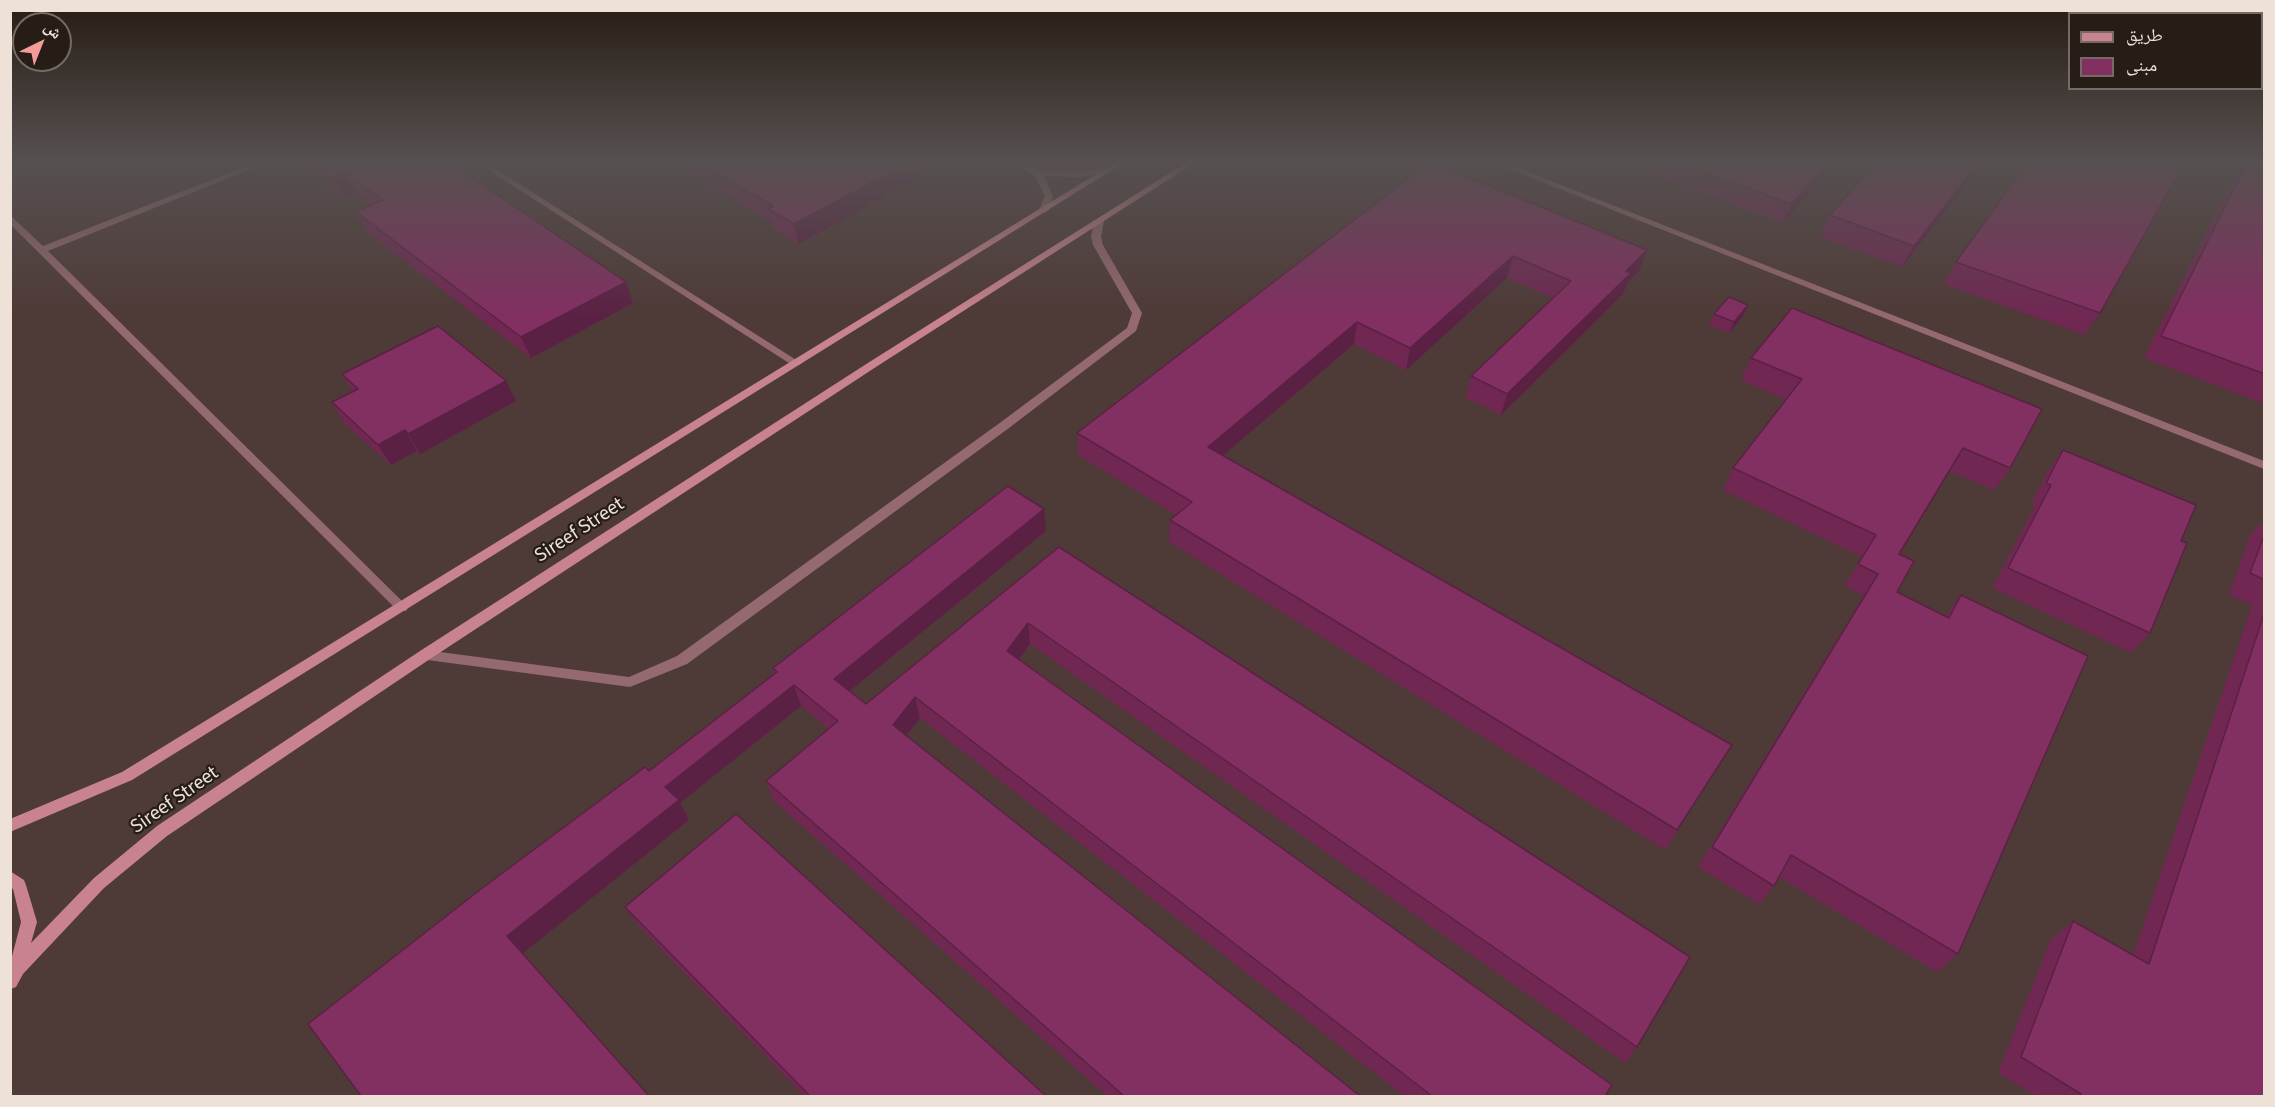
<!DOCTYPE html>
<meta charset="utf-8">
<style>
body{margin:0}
#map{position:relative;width:2275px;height:1107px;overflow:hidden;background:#453424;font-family:"Source Sans 3","Noto Naskh Arabic",sans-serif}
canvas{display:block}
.frame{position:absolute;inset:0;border:12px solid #ede1d8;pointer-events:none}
.legend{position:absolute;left:2068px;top:12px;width:195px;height:78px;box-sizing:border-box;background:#251d16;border:2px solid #756b64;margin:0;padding:8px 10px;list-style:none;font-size:18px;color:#ede1d8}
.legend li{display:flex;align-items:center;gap:12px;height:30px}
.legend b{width:30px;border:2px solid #756b64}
.north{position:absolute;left:12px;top:12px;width:60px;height:60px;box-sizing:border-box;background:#251d16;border:2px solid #756b64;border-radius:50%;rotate:43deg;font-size:16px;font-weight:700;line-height:24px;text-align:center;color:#ede1d8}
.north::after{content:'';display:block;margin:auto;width:21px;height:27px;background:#f59b99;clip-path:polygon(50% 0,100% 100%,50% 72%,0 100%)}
</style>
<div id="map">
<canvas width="2275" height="1107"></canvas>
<div class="frame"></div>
<ul class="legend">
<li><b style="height:8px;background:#c9838e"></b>طريق</li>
<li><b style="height:16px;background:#822f61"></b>مبنى</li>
</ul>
<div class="north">ش</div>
</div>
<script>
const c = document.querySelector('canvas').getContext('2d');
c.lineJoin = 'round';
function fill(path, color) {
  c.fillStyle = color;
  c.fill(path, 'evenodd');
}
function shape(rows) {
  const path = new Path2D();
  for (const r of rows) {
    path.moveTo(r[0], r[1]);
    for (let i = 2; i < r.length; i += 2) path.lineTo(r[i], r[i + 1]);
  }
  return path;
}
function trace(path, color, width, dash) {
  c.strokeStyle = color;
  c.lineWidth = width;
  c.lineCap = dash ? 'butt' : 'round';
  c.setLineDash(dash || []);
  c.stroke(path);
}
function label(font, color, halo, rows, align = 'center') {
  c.font = font + ' "Source Sans 3",sans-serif';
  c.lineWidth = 4.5;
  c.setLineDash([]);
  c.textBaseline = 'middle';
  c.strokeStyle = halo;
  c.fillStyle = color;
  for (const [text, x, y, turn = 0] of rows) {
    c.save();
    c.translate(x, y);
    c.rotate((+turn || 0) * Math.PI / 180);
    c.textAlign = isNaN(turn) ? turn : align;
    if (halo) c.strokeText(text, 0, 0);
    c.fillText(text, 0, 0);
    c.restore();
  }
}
fill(shape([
 [10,162,2264,162,2264,1096,11,1096]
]), '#4e3a37');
fill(shape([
 [257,162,268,162,48,251,406,605,408,608,406,611,398,611,10,224,10,215,43,246,257,162],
 [476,162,485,162,801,363,800,365,792,365,476,162],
 [1010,162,1020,162,1039,170,1079,171,1107,167,1111,170,1107,173,1079,177,1044,176,1053,196,1049,210,1044,213,1039,210,1045,196,1034,175,1010,162],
 [1492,162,1503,162,2264,461,2264,469,1492,162],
 [1099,218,1104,221,1101,237,1103,245,1142,313,1136,331,1009,428,687,664,630,687,420,659,419,655,420,651,425,650,629,677,677,656,1001,422,1127,328,1132,313,1093,245,1091,237,1094,221,1099,218]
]), '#956970');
fill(shape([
 [1116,162,1125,162,132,780,10,832,10,819,122,772,1116,162],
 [1187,162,1196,162,879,365,430,659,167,836,104,888,23,974,16,987,10,989,10,964,21,922,13,889,10,887,10,871,24,880,26,885,37,922,31,943,94,878,157,826,420,651,871,361,1187,162]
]), '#c9838e');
fill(shape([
 [46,162,88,162,58,173],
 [300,162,449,162,633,303,531,358,367,232,356,212,372,205,356,193,344,197,302,166],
 [670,162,932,162,933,170,799,244,773,228,771,221],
 [1430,162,1639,271,1627,283,1623,294,1501,415,1466,398,1471,376,1553,298,1507,278,1406,370,1354,344,1223,455,1732,745,1665,850,1169,542,1170,520,1176,515,1078,455,1077,433],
 [1620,162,1838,162,1783,223],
 [1877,162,1984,162,1902,267,1820,237,1830,215],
 [2242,162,2265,162,2265,404,2144,358],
 [1956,262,2100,313,2084,335,1944,284],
 [1714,314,1743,316,1729,333,1709,325],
 [1751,358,2010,468,1994,490,1949,471,1899,554,1897,592,1946,616,1961,595,1958,954,1937,972,1779,877,1774,886,1759,904,1698,867,1864,596,1844,586,1862,557,1723,490,1733,468,1786,400,1741,380],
 [342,374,516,401,420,454,417,451,391,465,344,423,332,402,352,391],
 [2063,450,2181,541,2150,633,2131,653,1992,588,2035,506,2031,504,2048,471],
 [2265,520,2265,1096,2036,1096,1998,1073,2051,939,2073,921,2133,955,2252,605,2229,595,2251,534],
 [1046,531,850,691,866,704,1059,547,1637,1047,1625,1063,1030,644,1019,660,1605,1096,1404,1096,920,718,906,736,1360,1096,1107,1096,774,801,766,781,829,729,801,706,680,803,689,820,522,953,361,1096,649,771,775,674,773,668],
 [625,907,1046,1096,804,1096,638,925]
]), '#702853');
fill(shape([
 [50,162,88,162,58,173],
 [910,162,932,162,933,170,799,244,794,224],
 [1830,162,1838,162,1783,223,1791,204],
 [1979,162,1984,162,1902,267,1914,246],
 [345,173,356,193,344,197,333,178],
 [1647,250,1639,271,1627,283,1623,294,1501,415,1507,394],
 [1513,256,1507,278,1406,370,1410,348],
 [626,282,633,303,531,358,521,337],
 [1748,305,1743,316,1729,333,1734,322],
 [1357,322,1354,344,1207,469,1208,447],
 [506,381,516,401,420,454,408,434],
 [405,430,417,451,391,465,378,445],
 [1044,509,1046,531,840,699,834,679],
 [1028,623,1030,644,1010,672,1007,651],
 [794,685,801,706,680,803,689,820,522,954,507,936,665,787],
 [915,697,920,718,898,746,893,725]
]), '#5b2144');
const building = shape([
 [312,162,449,162,626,282,521,337,356,212,383,200,345,173,333,178,312,162],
 [697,162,910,162,794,224,768,209,773,206,697,162],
 [1430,162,1647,250,1626,271,1631,273,1507,394,1471,376,1571,281,1513,256,1410,348,1357,322,1208,447,1732,745,1677,830,1170,520,1192,502,1077,433,1430,162],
 [1678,162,1830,162,1791,204,1678,162],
 [1877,162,1979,162,1914,246,1830,215,1877,162],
 [2028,162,2185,162,2100,313,1956,262,2028,162],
 [2247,162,2265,162,2265,374,2161,336,2247,162],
 [1729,297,1748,305,1734,322,1714,314,1729,297],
 [1792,308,2042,409,2010,468,1963,448,1899,554,1914,561,1897,592,1949,618,1961,595,2088,656,1958,954,1791,855,1774,886,1712,847,1878,574,1858,564,1876,535,1733,468,1802,379,1751,358,1792,308],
 [438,326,506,381,408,434,405,430,378,445,332,402,358,389,342,374,438,326],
 [2063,450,2196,505,2181,541,2187,543,2150,633,2008,568,2051,485,2046,483,2063,450],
 [1008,486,1044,509,834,679,866,704,1059,547,1690,957,1637,1047,1028,623,1007,651,1612,1085,1605,1096,1432,1096,915,697,893,725,1360,1096,1124,1096,766,781,838,721,794,685,665,787,679,800,507,936,649,1096,361,1096,308,1024,481,889,645,767,649,771,777,672,773,668,1008,486],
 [2265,533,2265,580,2250,573,2265,533],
 [2265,611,2265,1096,2080,1096,2081,1094,2021,1057,2073,921,2149,964,2265,611],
 [736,814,1046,1096,810,1096,625,907,736,814]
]);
fill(building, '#822f61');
trace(building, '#5b2144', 1.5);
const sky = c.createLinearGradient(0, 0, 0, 317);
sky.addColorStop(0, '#261d14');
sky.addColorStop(0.51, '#565050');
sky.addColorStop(1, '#56505000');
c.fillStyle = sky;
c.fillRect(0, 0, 2275, 317);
label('20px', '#ede1d8', '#251d16', [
 ["Sireef Street",580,531,-33],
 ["Sireef Street",175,801,-35]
]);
</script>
